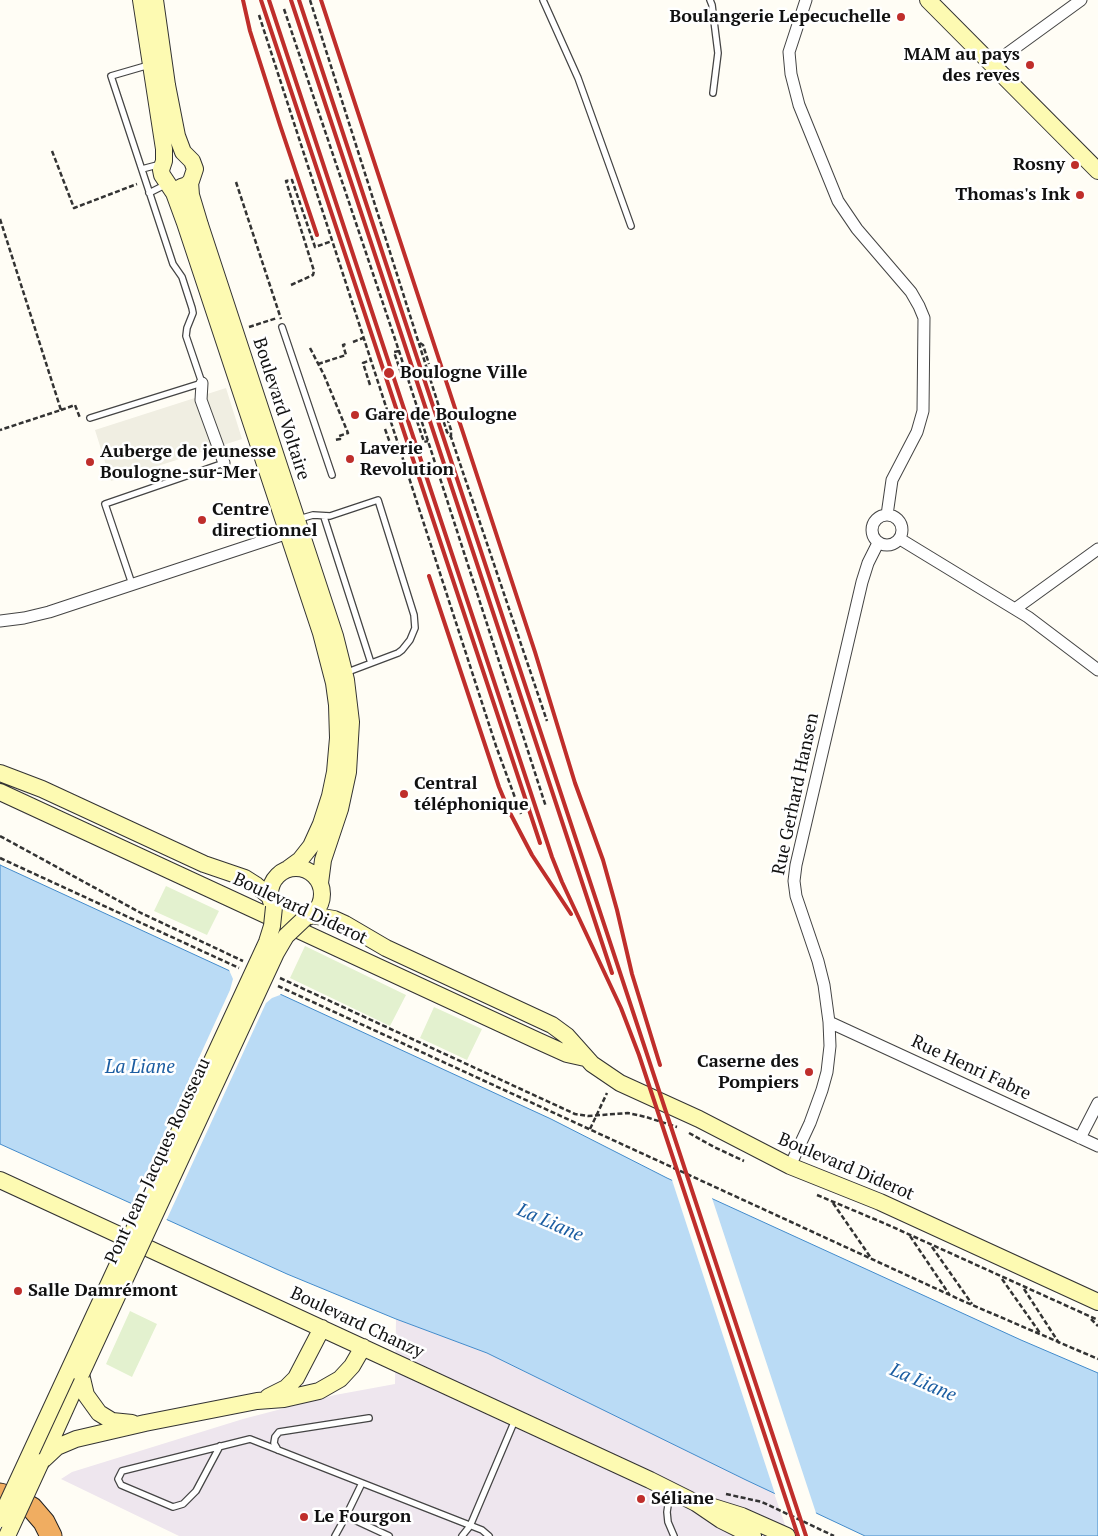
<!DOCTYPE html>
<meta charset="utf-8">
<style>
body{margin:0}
canvas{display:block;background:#fffdf5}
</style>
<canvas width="1098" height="1536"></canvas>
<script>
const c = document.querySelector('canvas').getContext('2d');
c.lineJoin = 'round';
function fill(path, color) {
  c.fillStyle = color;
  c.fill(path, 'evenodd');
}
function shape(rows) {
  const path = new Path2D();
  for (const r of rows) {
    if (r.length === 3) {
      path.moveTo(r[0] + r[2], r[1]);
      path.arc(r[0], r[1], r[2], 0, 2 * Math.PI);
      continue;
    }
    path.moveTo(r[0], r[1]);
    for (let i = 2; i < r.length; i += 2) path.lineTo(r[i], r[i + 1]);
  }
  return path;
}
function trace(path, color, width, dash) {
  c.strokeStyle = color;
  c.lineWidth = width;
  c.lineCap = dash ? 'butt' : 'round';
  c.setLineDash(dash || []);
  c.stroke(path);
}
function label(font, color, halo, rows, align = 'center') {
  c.font = font + ' "PT Serif",serif';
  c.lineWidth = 5;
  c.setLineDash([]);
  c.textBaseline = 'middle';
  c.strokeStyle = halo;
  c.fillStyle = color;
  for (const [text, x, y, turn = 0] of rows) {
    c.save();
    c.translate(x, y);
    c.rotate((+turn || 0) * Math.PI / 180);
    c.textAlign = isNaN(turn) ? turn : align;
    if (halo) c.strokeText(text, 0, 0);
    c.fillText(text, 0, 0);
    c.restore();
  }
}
fill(shape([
 [396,1319,487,1353,774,1493,789,1536,179,1536,61,1479,72,1472,243,1419,335,1395,395,1384]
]), '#eee6ee');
fill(shape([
 [166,886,219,911,207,935,154,911],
 [305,946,406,995,390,1026,290,978],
 [434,1007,482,1029,467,1060,420,1038],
 [130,1311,157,1324,132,1377,106,1364]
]), '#e3f1cf');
fill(shape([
 [226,388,242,439,111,481,95,430]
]), '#f0eee2');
const water = shape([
 [0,865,551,1119,667,1178,1021,1340,1098,1373,1098,1536,865,1536,746,1480,487,1353,396,1319,287,1274,0,1144,0,865]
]);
fill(water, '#badbf5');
trace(water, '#438bcb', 1);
fill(shape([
 [230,967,282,992,280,995,272,998,266,1003,166,1221,131,1206,230,990,233,979,229,970],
 [671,1177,711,1195,817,1516,776,1497]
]), '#fffdf5');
const lane = shape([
 [543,0,578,78,631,226],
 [710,0,712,5,718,53,713,93],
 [142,169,161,164],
 [149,193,165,185],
 [282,327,332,475],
 [90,418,202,383,186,336,187,328,193,313,192,308,182,277,173,264,111,76,149,65],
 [324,517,371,663],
 [299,519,313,515,330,516,378,500,414,615,415,628,410,640,402,650,398,653,345,673],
 [132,584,105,504,224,463],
 [220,1446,196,1491,183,1504,173,1507,121,1485,118,1479,122,1471,250,1439,482,1530,489,1536],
 [278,1450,274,1443,275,1437,279,1432,369,1418],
 [670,1492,667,1512,668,1522,674,1536],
 [346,1516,362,1483],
 [335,1536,346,1516,389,1536],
 [462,1536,470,1526,515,1420]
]);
const street = shape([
 [806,0,789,52,791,74,799,105,838,201,857,229,911,292,919,306,924,318,923,411,917,432,892,480,887,515],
 [994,66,1008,53,1081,0],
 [202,383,201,400,224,463],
 [887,530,15],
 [900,539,1028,617,1098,670],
 [1015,609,1098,549],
 [0,621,24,618,49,612,294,531],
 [829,1022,1098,1146],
 [1080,1138,1098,1103],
 [790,1166,810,1123,822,1090,827,1072,830,1046,829,1022,824,985,818,961,796,896,794,881,796,865,862,582,868,563,878,543]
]);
const secondary = shape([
 [141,0,164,149,164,161,161,170,162,175,174,193,185,223,321,633,334,683,337,705,338,738,335,772,330,796,321,824,311,846,300,860,289,868],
 [155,0,167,85,177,136,183,152,192,161,195,169,191,181,187,185,181,187],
 [928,0,1098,171],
 [190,182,191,195,200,225,335,636,346,680,351,722,348,772,340,809,323,860,320,883],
 [0,773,42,789,204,864,245,878,256,885,270,897],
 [0,792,536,1040,567,1054,585,1058],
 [296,894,26],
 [311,915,334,919,345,924,386,948,552,1025,567,1036,592,1064,620,1083,699,1119,790,1166,880,1202,1098,1302],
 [0,1180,650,1480,696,1503,721,1520,753,1536],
 [81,1374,86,1395,99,1413,112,1421,132,1423],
 [268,1397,286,1388,296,1378,322,1328],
 [44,1456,81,1374],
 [41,1462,57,1447,76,1439,145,1423,257,1401,284,1399,319,1391,340,1379,352,1366,363,1347],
 [710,1506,742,1516,787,1536]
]);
const highway = shape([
 [0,1494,15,1498,32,1508,44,1522,51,1536]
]);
trace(lane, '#444', 8);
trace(street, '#444', 13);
trace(secondary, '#333', 18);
trace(highway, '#222', 23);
trace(shape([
 [310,0,447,432,451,437,547,721],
 [284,9,399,351,546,807],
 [259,15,496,746,521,814],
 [52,151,74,208,137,184],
 [236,182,281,319],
 [0,219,61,410,0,430],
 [291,285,313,275,314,271,286,181,292,180,315,247,332,241],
 [249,327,277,318],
 [353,342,363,338],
 [420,343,423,345,429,364],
 [310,348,324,375,348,433,339,436,340,439,335,440],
 [399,351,394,352,401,373],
 [318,364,346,355,343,345,346,344],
 [370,385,363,363,371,360],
 [61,410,75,405,80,418],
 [445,411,451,430,451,436],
 [417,421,424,442,428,441],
 [385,429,394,454,402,452],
 [0,836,141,913,243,961],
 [0,858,239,968],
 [280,978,575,1114,588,1116,628,1113,646,1117,677,1127],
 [278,986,963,1301,1098,1359],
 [590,1129,607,1093],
 [689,1133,714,1147,744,1161],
 [817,1195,886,1224,1098,1320],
 [833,1203,871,1258],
 [910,1236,949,1294],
 [932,1247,972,1304],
 [1002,1279,1040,1333],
 [1024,1289,1059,1343],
 [1091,1319,1098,1326],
 [726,1494,762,1502,834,1536]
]), '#333', 2.5, [5, 2.5]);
trace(lane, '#fff', 5.5);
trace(street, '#fff', 11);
trace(secondary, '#fdfab2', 16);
trace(highway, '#f0ad61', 21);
trace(shape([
 [243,0,250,31,280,125,317,235],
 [261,0,540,843],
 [269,0,552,857,562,882,621,1008,639,1055,798,1536],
 [291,0,612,973],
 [299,0,806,1536],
 [321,0,535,652,575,783,603,860,617,910,632,974,660,1065],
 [429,576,499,787,509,811,532,855,571,914]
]), '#bf2e2b', 4);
const secondaryBridge = shape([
 [81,1374,276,953,286,936,305,918],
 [0,1519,267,942,272,926,274,907],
 [7,1536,41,1462]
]);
trace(secondaryBridge, '#333', 18, []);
trace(secondaryBridge, '#fdfab2', 16);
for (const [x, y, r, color] of [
 [901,17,5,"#bf2e2b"],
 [1030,65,5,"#bf2e2b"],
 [1075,165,5,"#bf2e2b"],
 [1080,195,5,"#bf2e2b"],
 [389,373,6,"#bf2e2b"],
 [355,415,5,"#bf2e2b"],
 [350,459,5,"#bf2e2b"],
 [90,462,5,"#bf2e2b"],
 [202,520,5,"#bf2e2b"],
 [404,794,5,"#bf2e2b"],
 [809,1072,5,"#bf2e2b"],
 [18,1291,5,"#bf2e2b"],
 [641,1499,5,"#bf2e2b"],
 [304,1517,5,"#bf2e2b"]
]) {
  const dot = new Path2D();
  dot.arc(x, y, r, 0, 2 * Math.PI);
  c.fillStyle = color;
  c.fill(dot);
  trace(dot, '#fff', 2);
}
label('bold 18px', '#111', '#fff', [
 ["Boulangerie Lepecuchelle",891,17,"right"],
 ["MAM au pays",1020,55,"right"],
 ["des reves",1020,76,"right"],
 ["Rosny",1065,165,"right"],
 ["Thomas's Ink",1070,195,"right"],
 ["Boulogne Ville",400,373],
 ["Gare de Boulogne",365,415],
 ["Laverie",360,449],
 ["Revolution",360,470],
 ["Auberge de jeunesse",100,452],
 ["Boulogne-sur-Mer",100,473],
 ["Centre",212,510],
 ["directionnel",212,531],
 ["Central",414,784],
 ["téléphonique",414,805],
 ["Caserne des",799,1062,"right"],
 ["Pompiers",799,1083,"right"],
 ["Salle Damrémont",28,1291],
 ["Séliane",651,1499],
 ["Le Fourgon",314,1517]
], 'left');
label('18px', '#111', '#fff', [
 ["Boulevard Voltaire",281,409,72],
 ["Rue Gerhard Hansen",796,794,-78],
 ["Boulevard Diderot",300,909,25],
 ["Rue Henri Fabre",971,1068,25],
 ["Pont Jean-Jacques Rousseau",158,1161,-65],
 ["Boulevard Diderot",846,1167,23],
 ["Boulevard Chanzy",357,1323,25]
]);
label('italic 19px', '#1b5da1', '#fff', [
 ["La Liane",140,1068],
 ["La Liane",550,1223,23],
 ["La Liane",923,1383,23]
]);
</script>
